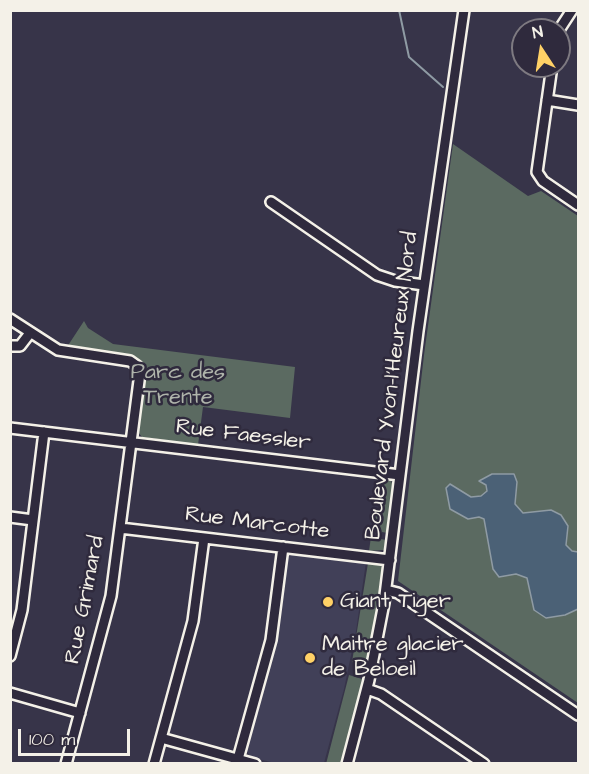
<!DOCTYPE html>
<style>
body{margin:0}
#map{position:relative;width:589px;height:774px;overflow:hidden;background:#373449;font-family:"Architects Daughter",sans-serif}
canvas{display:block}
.frame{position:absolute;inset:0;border:12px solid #f4f1e8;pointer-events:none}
.north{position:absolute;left:511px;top:18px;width:60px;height:60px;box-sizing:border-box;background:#2f2a3d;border:2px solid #7e7a81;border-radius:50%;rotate:348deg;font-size:16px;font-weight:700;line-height:24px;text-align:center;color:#f4f1e8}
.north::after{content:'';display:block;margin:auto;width:21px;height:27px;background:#ffd166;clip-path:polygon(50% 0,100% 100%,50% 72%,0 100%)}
.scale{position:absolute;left:18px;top:729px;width:112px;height:27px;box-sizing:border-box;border:3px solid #f4f1e8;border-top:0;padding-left:8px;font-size:18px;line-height:21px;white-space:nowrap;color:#f4f1e8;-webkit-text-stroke:4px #2f2a3d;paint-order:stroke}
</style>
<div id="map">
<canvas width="589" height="774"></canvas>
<div class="frame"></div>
<div class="north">N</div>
<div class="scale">100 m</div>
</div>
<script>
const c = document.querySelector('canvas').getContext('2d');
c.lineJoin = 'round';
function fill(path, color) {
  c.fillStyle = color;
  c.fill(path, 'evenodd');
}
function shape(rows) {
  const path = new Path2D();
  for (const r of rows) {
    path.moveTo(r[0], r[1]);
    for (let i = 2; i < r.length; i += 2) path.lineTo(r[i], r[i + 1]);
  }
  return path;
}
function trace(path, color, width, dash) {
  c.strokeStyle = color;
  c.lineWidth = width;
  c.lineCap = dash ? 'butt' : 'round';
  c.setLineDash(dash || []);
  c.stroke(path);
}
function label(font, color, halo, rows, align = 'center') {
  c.font = font + ' "Architects Daughter",sans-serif';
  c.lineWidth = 5;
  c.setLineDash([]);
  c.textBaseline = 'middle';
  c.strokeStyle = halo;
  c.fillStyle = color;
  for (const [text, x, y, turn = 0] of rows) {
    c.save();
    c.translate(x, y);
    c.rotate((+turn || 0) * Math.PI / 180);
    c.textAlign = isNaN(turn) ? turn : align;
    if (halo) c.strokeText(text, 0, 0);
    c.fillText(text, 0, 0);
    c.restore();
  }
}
fill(shape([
 [293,554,366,562,356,631,344,689,324,763,275,763,250,757,247,751,277,636,287,558]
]), '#414058');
fill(shape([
 [453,144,528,196,541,191,578,216,578,703,398,581,424,355],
 [84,321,88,328,113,344,295,367,290,418,203,407,198,445,142,437,138,432,144,383,143,367,138,359,128,354,67,347],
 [384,480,391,481,393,486,388,533,382,532,381,539,386,540,384,550,369,551,374,515,379,516],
 [368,563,380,564,384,571,368,663,363,665,352,662],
 [349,675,362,679,361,697,343,763,326,764]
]), '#5b6a61');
const water = shape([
 [492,474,514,474,517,482,515,504,523,513,551,510,561,515,568,526,566,545,572,551,578,552,578,609,565,615,546,618,534,610,527,578,516,574,499,577,493,569,484,519,479,517,468,519,450,509,446,488,450,484,471,497,481,496,487,491,486,485,479,481,492,474]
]);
fill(water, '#4b6176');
trace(water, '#8f9ba4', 1.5);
trace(shape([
 [399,10,409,57,443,87]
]), '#8f9ba4', 2);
const minor = shape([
 [559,30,572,10],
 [552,66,537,172,543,181,578,205],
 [547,100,578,105],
 [271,202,377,275,395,281,424,285],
 [10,319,58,350,130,361,137,366,140,373,111,596,66,764],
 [10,346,20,346,30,333],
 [10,428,400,475],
 [10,517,33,520],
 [120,528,390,560],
 [386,590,398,593,578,715],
 [10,656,22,610,44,432],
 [367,689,381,694,484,764],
 [10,693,80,713],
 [161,738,255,764],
 [238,759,271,640,283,547],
 [154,764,193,621,204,538],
 [347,764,369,680,384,603,418,331,464,10]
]);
trace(minor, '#f4f1e8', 14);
trace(minor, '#2f2a3d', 9);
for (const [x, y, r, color] of [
 [328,602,6,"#ffd166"],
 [310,658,6,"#ffd166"]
]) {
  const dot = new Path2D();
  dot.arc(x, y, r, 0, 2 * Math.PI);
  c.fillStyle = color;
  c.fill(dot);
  trace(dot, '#2f2a3d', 2);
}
label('22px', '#afb4ab', '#2f2a3d', [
 ["Parc des",178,373],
 ["Trente",178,398]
]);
label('22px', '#f4f1e8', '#2f2a3d', [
 ["Boulevard Yvon-l'Heureux Nord",393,386,-83],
 ["Rue Faessler",243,436,7],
 ["Rue Marcotte",257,524,7],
 ["Rue Grimard",86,600,-79]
]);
label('22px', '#f4f1e8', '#2f2a3d', [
 ["Giant Tiger",340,602],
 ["Maitre glacier",322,645],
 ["de Beloeil",322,670]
], 'left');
</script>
